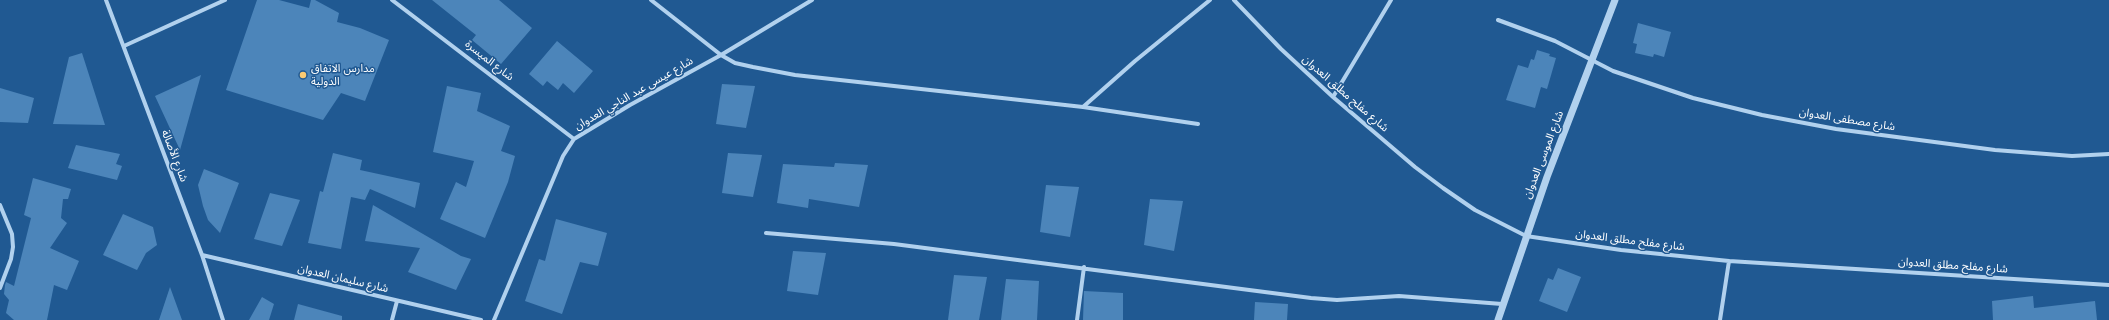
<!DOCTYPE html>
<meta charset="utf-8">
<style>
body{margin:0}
canvas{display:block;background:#205992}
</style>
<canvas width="2109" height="320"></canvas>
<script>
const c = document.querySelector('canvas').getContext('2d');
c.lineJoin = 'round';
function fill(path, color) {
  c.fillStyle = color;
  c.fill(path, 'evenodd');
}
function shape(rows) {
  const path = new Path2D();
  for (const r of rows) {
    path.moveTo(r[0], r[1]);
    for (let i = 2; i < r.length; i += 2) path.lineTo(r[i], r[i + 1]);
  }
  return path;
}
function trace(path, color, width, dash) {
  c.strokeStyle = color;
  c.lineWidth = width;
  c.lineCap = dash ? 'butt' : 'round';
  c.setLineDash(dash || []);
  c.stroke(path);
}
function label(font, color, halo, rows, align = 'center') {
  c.font = font + ' Poppins,"Noto Sans Arabic",sans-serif';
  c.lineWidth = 3;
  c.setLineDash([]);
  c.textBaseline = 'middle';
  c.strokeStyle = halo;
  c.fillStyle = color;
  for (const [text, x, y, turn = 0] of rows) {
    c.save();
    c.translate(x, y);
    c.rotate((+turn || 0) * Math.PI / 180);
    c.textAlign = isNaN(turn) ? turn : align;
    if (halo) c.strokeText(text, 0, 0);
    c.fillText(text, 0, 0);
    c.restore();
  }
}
fill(shape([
 [257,0,279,0,309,8,311,0,315,0,339,13,337,22,360,28,389,40,365,101,341,93,323,120,226,90],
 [432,0,499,0,532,28,501,64,472,40,476,35],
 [1638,23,1671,32,1664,57,1654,54,1653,57,1635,53,1637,44,1633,43],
 [557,41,593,71,574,93,563,83,558,90,547,81,543,86,529,74],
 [1537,50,1550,54,1549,56,1556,58,1547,89,1541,87,1535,108,1506,100,1518,65,1528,68,1531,59,1534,60],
 [82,53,105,125,53,124,69,57],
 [201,75,180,150,155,96],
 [722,84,755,86,746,128,716,124],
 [447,86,481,93,477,111,510,126,501,151,515,156,508,182,485,238,440,219,456,182,466,187,474,161,433,152],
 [0,88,34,98,28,123,0,122],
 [76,145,120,154,116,164,122,166,117,180,68,168],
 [333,153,362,160,360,170,420,183,415,208,370,189,365,200,351,197,341,249,308,243,320,191,323,192],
 [728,153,762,155,753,197,722,193],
 [835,163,868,165,859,207,809,199,808,208,777,203,783,164,834,167],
 [204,169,239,183,220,233,208,220,203,206,198,185],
 [33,178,71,189,68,199,63,199,61,218,67,223,50,248,79,261,67,290,54,285,47,320,14,320,6,313,9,300,4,294,5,285,6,282,14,286,31,218,24,215],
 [1046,185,1079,187,1070,237,1040,232],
 [270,193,300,200,282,246,254,239],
 [1150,199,1183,201,1174,251,1144,245],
 [373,205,461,256,471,259,456,290,408,272,420,248,365,241],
 [123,214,153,227,157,245,146,253,137,270,103,255],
 [556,219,607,233,598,266,580,262,562,314,525,301,539,259,545,261],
 [793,251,826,253,818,295,787,291],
 [1558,268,1581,277,1567,312,1539,301,1548,278,1553,280],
 [954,275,987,277,979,320,948,320],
 [1006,279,1039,281,1037,320,1001,320],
 [170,287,182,320,159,320],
 [1084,291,1123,293,1123,320,1083,320],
 [2033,296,2034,308,2095,301,2097,320,1993,320,1992,301],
 [262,297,274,304,269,320,249,320],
 [1255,302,1288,304,1287,320,1254,320],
 [298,304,342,316,342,320,294,320]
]), '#4c85ba');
trace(shape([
 [106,0,202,255,223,320],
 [392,0,574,139],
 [651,0,721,55,735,63,753,67,795,75,1083,107,1198,124],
 [1234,0,1281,49,1333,97,1415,167,1443,188,1475,210,1526,236,1621,250,1729,261,2109,285],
 [1498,20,1555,41,1613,71,1693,98,1762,115,1836,129,1995,150,2072,156,2109,154],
 [124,46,225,0],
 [1333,97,1391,0],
 [1083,107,1135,61,1210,0],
 [0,205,12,234,13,247,11,259,0,288],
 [766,233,894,244,1311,298,1337,300,1399,296,1502,304],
 [202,255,481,320],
 [392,320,397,301],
 [494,320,563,156,574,139,630,105,721,55,812,0],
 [1077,320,1084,267],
 [1720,320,1729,261]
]), '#b1d1ee', 4);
trace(shape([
 [1498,320,1547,177,1615,0]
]), '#b1d1ee', 7);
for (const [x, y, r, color] of [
 [303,75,4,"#fbca72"]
]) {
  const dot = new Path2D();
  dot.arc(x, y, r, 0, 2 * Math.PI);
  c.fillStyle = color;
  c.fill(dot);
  trace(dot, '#205992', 1.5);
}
label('11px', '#fff', '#205992', [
 ["شارع الميسرة",489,61,38],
 ["شارع عيسى عبد الناجي العدوان",634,94,-30],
 ["شارع مفلح مطلق العدوان",1345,94,41],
 ["شارع مصطفى العدوان",1847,120,9],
 ["شارع الموسى العدوان",1544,155,-69],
 ["شارع الأصالة",174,156,69],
 ["شارع مفلح مطلق العدوان",1630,241,7],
 ["شارع مفلح مطلق العدوان",1953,266,4],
 ["شارع سليمان العدوان",343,279,13]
]);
label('11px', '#fff', '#205992', [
 ["مدارس الاتفاق",311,69],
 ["الدولية",311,82]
], 'left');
</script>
